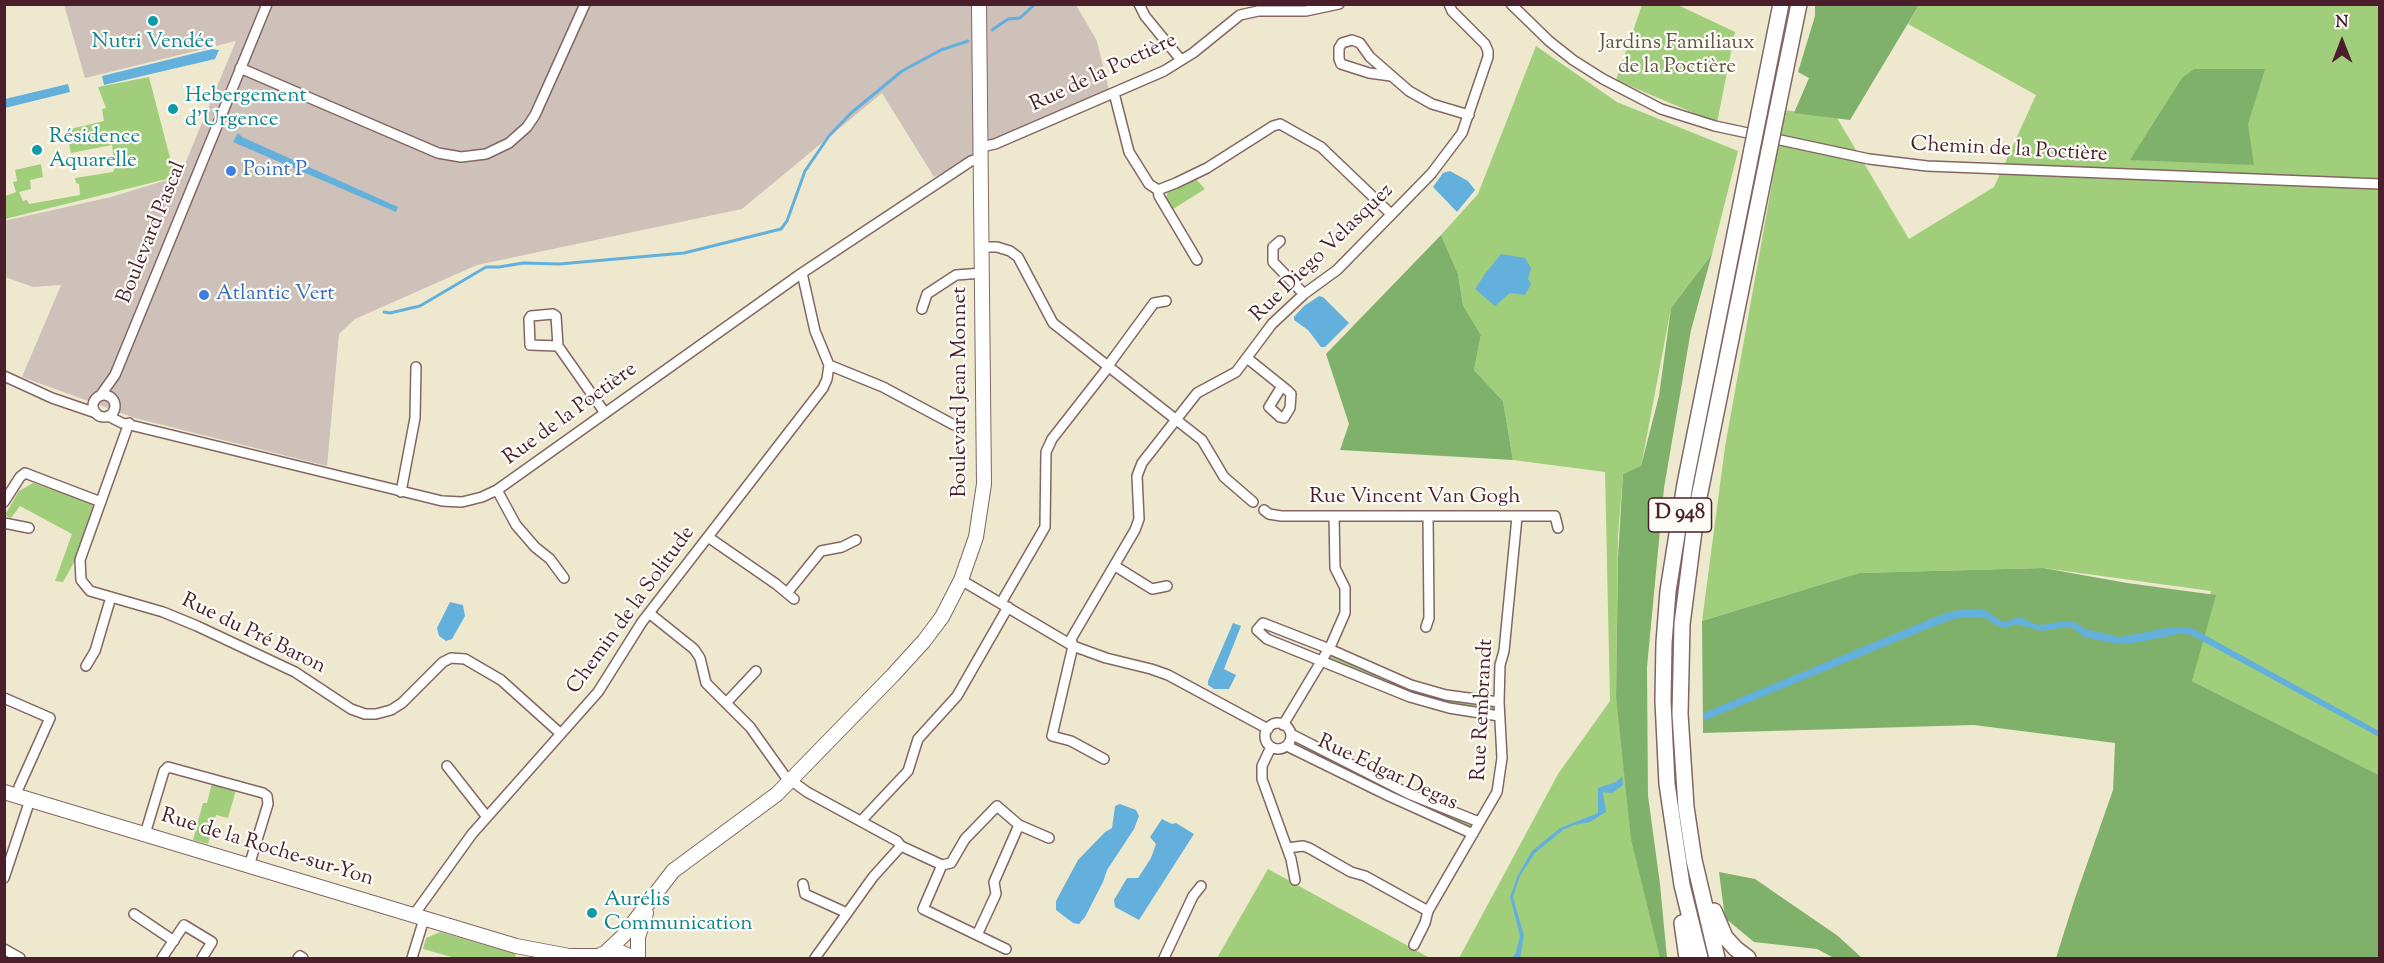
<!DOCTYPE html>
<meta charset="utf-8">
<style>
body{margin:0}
#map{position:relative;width:2384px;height:963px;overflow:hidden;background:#eee9ce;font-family:"Sorts Mill Goudy",serif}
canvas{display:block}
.frame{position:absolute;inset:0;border:6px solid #4a1f2b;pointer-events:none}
.north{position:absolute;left:2312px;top:12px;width:60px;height:60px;-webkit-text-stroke:4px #fdfcf7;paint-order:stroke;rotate:0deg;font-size:16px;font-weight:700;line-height:24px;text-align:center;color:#4a1f2b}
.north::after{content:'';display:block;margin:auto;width:21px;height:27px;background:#4a1f2b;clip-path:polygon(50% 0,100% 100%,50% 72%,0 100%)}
</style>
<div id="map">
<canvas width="2384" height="963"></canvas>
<div class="frame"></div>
<div class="north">N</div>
</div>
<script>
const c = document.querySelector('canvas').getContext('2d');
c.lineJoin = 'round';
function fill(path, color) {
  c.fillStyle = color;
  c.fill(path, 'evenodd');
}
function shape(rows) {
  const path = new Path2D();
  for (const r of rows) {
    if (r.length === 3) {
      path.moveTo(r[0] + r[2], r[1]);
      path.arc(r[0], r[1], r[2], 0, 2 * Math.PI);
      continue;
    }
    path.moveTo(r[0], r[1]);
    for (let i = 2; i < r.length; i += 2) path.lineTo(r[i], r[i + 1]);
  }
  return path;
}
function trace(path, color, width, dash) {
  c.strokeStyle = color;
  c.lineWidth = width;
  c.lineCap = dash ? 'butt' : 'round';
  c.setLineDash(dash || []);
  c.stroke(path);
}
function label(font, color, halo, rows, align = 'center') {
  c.font = font + ' "Sorts Mill Goudy",serif';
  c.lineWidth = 4.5;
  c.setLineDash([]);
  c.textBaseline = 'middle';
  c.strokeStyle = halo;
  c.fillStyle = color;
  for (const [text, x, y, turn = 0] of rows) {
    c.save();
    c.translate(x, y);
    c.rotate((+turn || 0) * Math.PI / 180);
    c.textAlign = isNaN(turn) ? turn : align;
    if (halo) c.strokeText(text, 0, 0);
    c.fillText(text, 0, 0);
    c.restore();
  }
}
fill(shape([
 [64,5,1076,5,1097,41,1109,90,934,177,882,93,742,209,477,265,355,319,339,334,327,466,135,418,22,377,61,285,33,287,5,277,4,221,111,197,180,176,236,41,85,78]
]), '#cec1b9');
fill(shape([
 [1642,5,1678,5,1735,32,1717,123,1616,80],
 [1919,5,2379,5,2379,775,2192,681,2211,591,2043,568,1859,573,1702,621,1725,447,1785,110,1837,118,1909,239,1994,187,2036,95,1908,24],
 [1536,46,1617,102,1738,151,1712,254,1671,308,1641,467,1623,474,1618,536,1616,696,1667,958,1459,958,1558,774,1610,701,1605,472,1513,460,1503,401,1474,370,1481,335,1463,305,1458,274,1441,235,1478,194],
 [149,77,175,177,5,219,5,196,16,192,13,182,17,181,15,170,41,164,43,177,30,180,31,189,19,192,23,201,27,200,29,204,80,195,79,184,76,183,75,178,113,172,115,168,112,145,71,153,66,130,104,121,102,109,106,108,98,87],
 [1195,178,1205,189,1173,209,1166,197,1169,190],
 [33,483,92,503,93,508,77,557,63,582,55,581,72,534,20,506,11,518,5,515,19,491],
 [1332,655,1412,689,1494,706,1496,709,1495,711,1444,705,1410,695,1329,659],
 [1296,741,1472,823,1474,825,1472,829,1402,800,1294,745],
 [212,783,236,790,228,818,216,815,208,844,193,840,203,803,207,803],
 [1268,869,1430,958,1217,958],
 [440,932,516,954,515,958,455,958,423,949,426,938]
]), '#a1ce7b');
fill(shape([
 [1815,5,1919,5,1850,120,1794,113,1809,78,1798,72,1815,16],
 [2194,69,2265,69,2248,124,2254,165,2130,160,2182,78],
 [1441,235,1458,274,1463,305,1481,335,1474,370,1503,401,1513,460,1340,450,1349,424,1326,354],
 [1712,254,1691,330,1664,488,1647,667,1648,796,1660,884,1667,958,1660,958,1631,839,1616,696,1618,557,1623,474,1641,466,1659,396,1671,308],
 [2043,568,2127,583,2216,595,2192,681,2379,775,2379,958,2056,958,2074,901,2113,790,2115,743,1974,725,1703,733,1702,621,1859,573],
 [1719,872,1755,879,1838,936,1862,958,1834,958,1817,949,1754,942,1725,918]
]), '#80b16b');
fill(shape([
 [212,49,219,50,215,59,104,85,102,76],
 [68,84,70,92,5,108,5,99],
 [238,133,242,137,398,207,396,212,233,142],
 [1450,171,1468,181,1475,190,1457,212,1433,187,1443,173],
 [1501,254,1525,258,1531,268,1528,279,1531,284,1525,295,1510,293,1495,306,1475,289,1485,274],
 [1319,296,1323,297,1349,323,1325,347,1321,347,1308,330,1294,320,1294,317,1304,306],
 [450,602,463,605,465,616,452,639,446,641,439,636,437,628],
 [1963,609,1985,610,2001,621,2006,622,2015,618,2023,618,2034,624,2043,625,2064,621,2074,622,2085,629,2120,637,2167,628,2192,628,2379,731,2379,737,2193,636,2183,633,2134,643,2120,644,2097,640,2083,636,2073,628,2065,627,2042,631,2016,624,2007,628,1997,626,1984,617,1964,617,1947,621,1703,721,1703,713,1945,613],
 [1233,623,1241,626,1224,669,1236,675,1229,689,1214,689,1208,685,1208,681],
 [1622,776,1623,785,1612,793,1603,792,1606,812,1590,822,1574,825,1563,830,1535,853,1520,876,1513,897,1524,936,1520,958,1512,958,1516,953,1520,936,1510,897,1518,875,1532,851,1560,828,1598,813,1598,788,1616,782],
 [1120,804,1136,810,1139,816,1134,829,1107,870,1103,882,1085,917,1079,924,1073,923,1056,910,1056,901,1078,860,1105,832,1112,828,1115,806],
 [1162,819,1172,824,1176,823,1194,834,1139,920,1115,907,1114,900,1127,878,1138,878,1151,858,1156,844,1150,837]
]), '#63b0dd');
trace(shape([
 [992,30,1008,19,1020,18,1035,4],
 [384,312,390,313,420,306,486,267,499,267,523,263,559,264,684,253,781,229,787,221,805,171,829,136,851,113,902,71,941,50,968,41]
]), '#63b0dd', 3);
const minor = shape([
 [1139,4,1145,16,1181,60],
 [1511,4,1549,41,1573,60,1603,79,1661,109,1715,126,1869,159,1927,166,2380,184],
 [240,68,438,153,461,157,486,154,509,143,527,127,535,115,585,4],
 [1391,76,1369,73,1341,64,1339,59,1339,48,1342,43,1352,40,1360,43,1370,57,1409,91,1432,104,1469,115],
 [1114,93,1129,152,1149,184,1158,190,1159,196,1197,260],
 [981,147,995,144,1164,71,1193,53,1240,15,1258,11,1306,11,1339,4],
 [1158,190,1176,183,1207,168,1273,126,1280,124,1321,147,1391,214],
 [1280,241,1273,247,1273,262,1304,294],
 [982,247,997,247,1010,251,1018,257,1053,323,1202,440,1224,477,1253,502],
 [922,309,927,294,956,275,983,273],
 [558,346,530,345,529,319,531,316,553,314,556,316,558,346,605,413],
 [1247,358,1288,391,1291,394,1290,408,1284,418,1280,417,1269,407,1282,386],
 [829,365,883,387,954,425],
 [4,376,52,398,96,413],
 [104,406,11],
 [100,396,115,375,267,4],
 [108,416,122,423,442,501,462,502,482,497,497,490,802,273,971,161,981,158],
 [129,423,80,560,81,580,90,591,163,612,197,626,295,672,351,709,365,714,376,714,391,710,402,703,443,662,451,658,465,659,501,680,561,734],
 [497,490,516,525,535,547,550,559,564,578],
 [401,492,415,418,416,367],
 [4,502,20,477,25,473,101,502],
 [1264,510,1269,514,1281,516,1555,516,1558,528],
 [4,523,29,528],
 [708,537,776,584,794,599],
 [1115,566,1152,589,1167,586],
 [961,580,1073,646,1106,658,1151,669,1168,675,1268,729],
 [787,593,821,551,842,547,856,540],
 [1001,603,1045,527,1046,452,1052,439,1106,370,1110,363,1154,303,1166,301],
 [649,613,694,649,700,658,706,683,750,727,785,776,807,792,897,841,901,846,942,865],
 [1426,627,1429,618,1428,516],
 [86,666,95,651,111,597],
 [4,698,50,718,19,787],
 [1499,702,1446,695,1411,685,1327,648,1263,623,1257,630,1267,639,1410,697,1449,708,1499,716],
 [726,703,756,671],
 [1278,736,13],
 [1283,725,1331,645,1345,613,1345,588,1335,568,1334,516],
 [1291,734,1409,794,1479,822],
 [1287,746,1389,796,1473,834],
 [1271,747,1262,766,1262,779,1291,859,1295,880],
 [1104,759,1071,741,1052,736,1073,646,1071,639,1135,530,1139,519,1137,476,1142,463,1197,393,1236,372,1272,324,1304,294,1337,270,1431,174,1462,133,1488,57,1488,51,1485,44,1452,11,1449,4],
 [447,766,487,817],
 [861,821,908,771,918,739,957,696,1008,607],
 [145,834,164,771,168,767,263,793,267,796,268,804,249,866],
 [1287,848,1303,846,1309,848,1351,872,1365,876,1428,911],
 [4,878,30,800],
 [803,884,805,894,847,913],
 [134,914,174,941],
 [413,916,472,834,598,692,642,622,823,388,827,379,829,365,815,331,802,273],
 [977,935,996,894,994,882,1019,825,1049,838],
 [1414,945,1425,923,1428,911,1497,792,1502,758,1499,702,1500,665,1504,651,1517,517],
 [4,949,20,958],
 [1006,949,923,909,942,865,951,863,965,839,997,806,1019,825],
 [162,958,184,925,212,942,202,958],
 [298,958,300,956,303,958],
 [412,958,424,919],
 [815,958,873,877,901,846],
 [1164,958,1193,896,1201,886]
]);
const secondary = shape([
 [4,792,516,946,569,956,598,956],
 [605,953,623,936,673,871,777,794,893,675,924,641,942,617,961,580,976,537,984,484,979,4],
 [602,954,620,952,634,958],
 [638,958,638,937,646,913]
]);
const trunk = shape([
 [1759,114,1781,4],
 [1776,116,1799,4],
 [1714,911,1725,937,1736,949,1748,958],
 [1682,923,1687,958],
 [1700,958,1682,885,1667,784,1663,701,1664,643,1668,591,1685,484,1752,149],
 [1717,958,1694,860,1686,807,1680,714,1682,624,1697,507,1769,151]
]);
trace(minor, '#836664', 12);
trace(secondary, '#836664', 16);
trace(trunk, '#836664', 18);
trace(minor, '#fff', 9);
trace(secondary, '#fff', 14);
trace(trunk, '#fff', 15);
const trunkBridge = shape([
 [1752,149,1759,114],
 [1769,151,1776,116]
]);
trace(trunkBridge, '#836664', 18, []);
trace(trunkBridge, '#fff', 15);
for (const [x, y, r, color] of [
 [153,21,6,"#0f9aa8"],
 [173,109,6,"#0f9aa8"],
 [37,150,6,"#0f9aa8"],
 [231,171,6,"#3f7fe0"],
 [204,295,6,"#3f7fe0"],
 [592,913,6,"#0f9aa8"]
]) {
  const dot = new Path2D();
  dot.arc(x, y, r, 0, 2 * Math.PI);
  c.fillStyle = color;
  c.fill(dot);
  trace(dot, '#fdfcf7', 2);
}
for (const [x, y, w] of [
 [1680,515,63]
]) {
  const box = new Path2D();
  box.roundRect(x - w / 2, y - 17, w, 34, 4.5);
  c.fillStyle = '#fdfcf7';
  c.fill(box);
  trace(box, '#4a1f2b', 1.5);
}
label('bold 20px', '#4a1f2b', null, [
 ["D 948",1680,515]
]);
label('21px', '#0d838f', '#fdfcf7', [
 ["Nutri Vendée",153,43,"center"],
 ["Hebergement",185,97],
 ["d'Urgence",185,121],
 ["Résidence",49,138],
 ["Aquarelle",49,162],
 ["Aurélis",604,901],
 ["Communication",604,925]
], 'left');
label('21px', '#645443', '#fdfcf7', [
 ["Jardins Familiaux",1677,44],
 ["de la Poctière",1677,68]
]);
label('21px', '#4a1f2b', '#fdfcf7', [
 ["Rue de la Poctière",1104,74,-25],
 ["Chemin de la Poctière",2009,151,3],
 ["Boulevard Pascal",153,233,-68],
 ["Rue Diego Velasquez",1323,254,-44],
 ["Boulevard Jean Monnet",961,392,-90],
 ["Rue de la Poctière",571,415,-36],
 ["Rue Vincent Van Gogh",1415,498],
 ["Chemin de la Solitude",632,611,-54],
 ["Rue du Pré Baron",253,635,26],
 ["Rue Rembrandt",1484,710,-87],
 ["Rue Edgar Degas",1387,774,25],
 ["Rue de la Roche-sur-Yon",267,849,17]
]);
label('21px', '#366cbe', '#fdfcf7', [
 ["Point P",243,171],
 ["Atlantic Vert",216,295]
], 'left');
</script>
